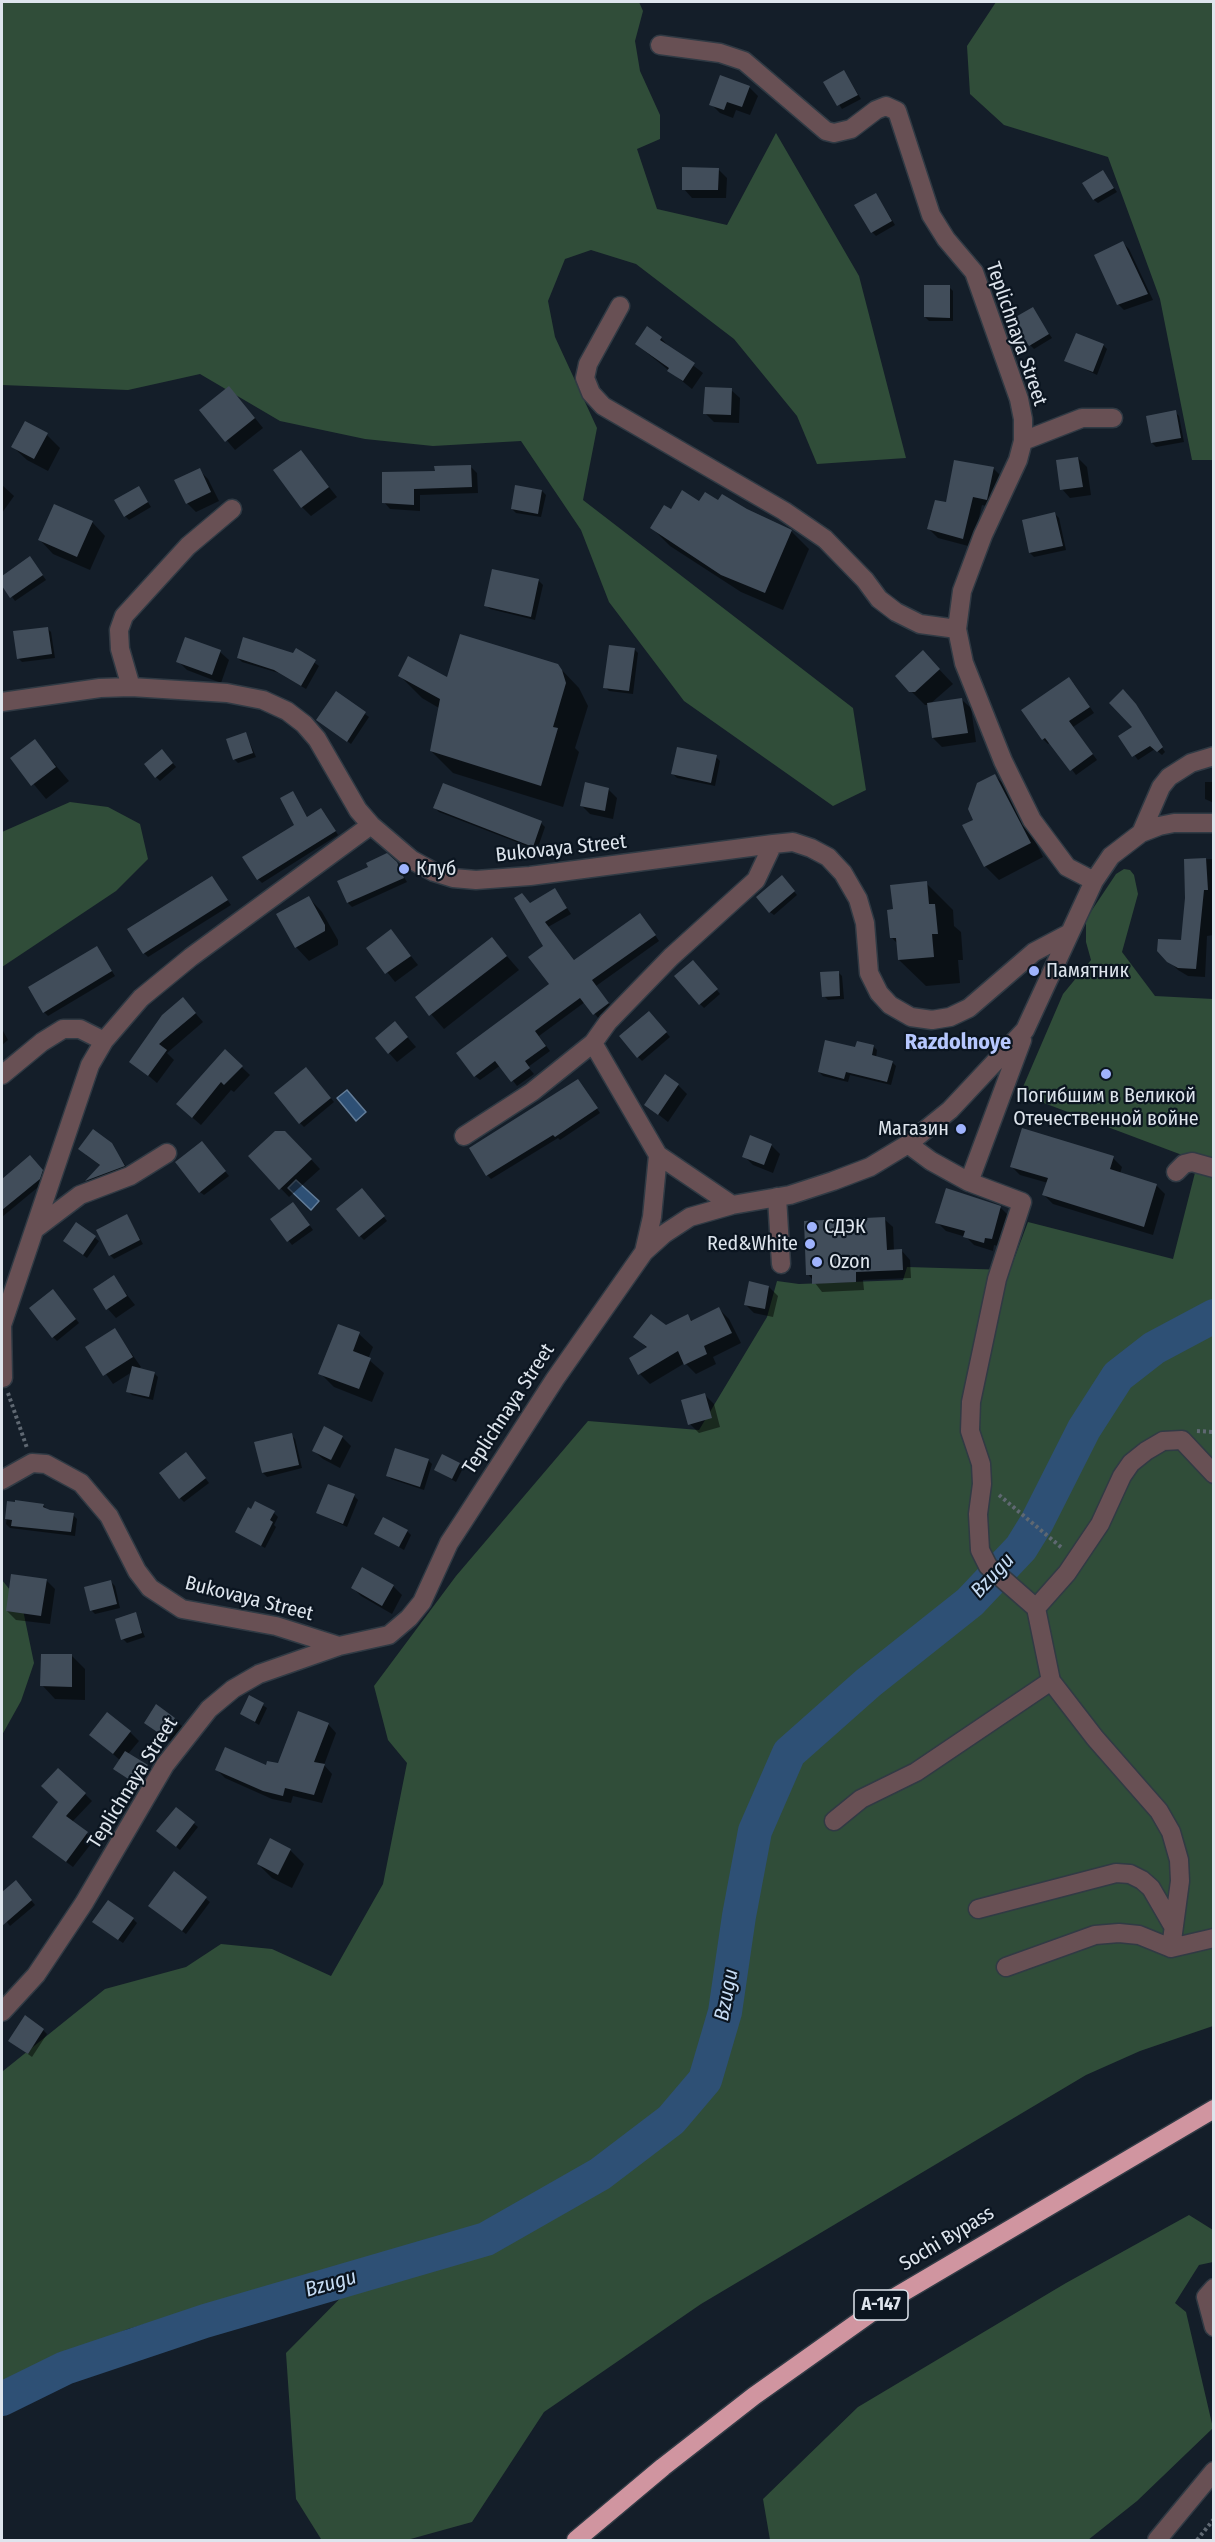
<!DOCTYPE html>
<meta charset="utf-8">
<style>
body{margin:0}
#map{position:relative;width:1215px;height:2542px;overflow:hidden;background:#141e29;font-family:"Fira Sans Condensed",sans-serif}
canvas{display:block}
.frame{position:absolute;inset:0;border:3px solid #dee5ed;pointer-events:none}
</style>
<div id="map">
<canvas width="1215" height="2542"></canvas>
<div class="frame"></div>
</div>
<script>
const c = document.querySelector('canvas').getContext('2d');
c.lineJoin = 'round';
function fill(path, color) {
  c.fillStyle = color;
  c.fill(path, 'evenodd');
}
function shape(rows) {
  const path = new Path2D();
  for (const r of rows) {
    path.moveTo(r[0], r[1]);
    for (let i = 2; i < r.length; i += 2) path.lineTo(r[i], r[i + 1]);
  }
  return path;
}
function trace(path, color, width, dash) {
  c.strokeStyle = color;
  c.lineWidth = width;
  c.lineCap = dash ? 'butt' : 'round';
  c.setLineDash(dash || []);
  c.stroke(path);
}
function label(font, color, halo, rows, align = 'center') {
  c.font = font + ' "Fira Sans Condensed",sans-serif';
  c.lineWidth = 4.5;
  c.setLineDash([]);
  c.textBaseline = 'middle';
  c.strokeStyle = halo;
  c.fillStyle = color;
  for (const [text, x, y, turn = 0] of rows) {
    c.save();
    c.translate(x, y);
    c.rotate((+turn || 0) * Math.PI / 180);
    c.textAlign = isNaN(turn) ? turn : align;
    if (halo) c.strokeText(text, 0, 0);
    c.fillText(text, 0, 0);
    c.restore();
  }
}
fill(shape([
 [2,2,639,2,643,11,635,41,640,71,660,115,660,139,637,149,657,209,727,225,776,133,859,276,906,458,817,464,797,416,734,339,636,264,591,250,565,259,548,301,555,337,597,428,583,500,853,708,866,790,833,806,684,701,609,602,581,530,521,441,433,446,365,439,280,421,200,374,128,390,2,385],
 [996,2,1213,2,1213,460,1192,460,1160,299,1108,157,1004,125,970,94,967,46],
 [70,802,108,807,140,824,148,859,116,891,2,967,2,832],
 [1124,869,1130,870,1134,875,1138,894,1122,952,1155,996,1213,999,1213,2026,1140,2051,1086,2075,701,2304,544,2412,472,2522,407,2540,331,2540,321,2539,296,2499,286,2353,382,2256,128,2329,2,2382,3,2071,105,1989,186,1967,221,1944,272,1949,331,1976,383,1884,407,1763,388,1740,374,1686,456,1576,588,1421,699,1430,767,1317,777,1281,799,1284,903,1280,907,1267,1010,1270,1028,1222,1173,1259,1198,1161,1020,1094,1063,994,1091,960,1086,942,1086,919,1116,874],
 [2,1580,22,1605,34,1663,21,1701,2,1735],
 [1189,2215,1213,2230,1213,2262,1199,2265,1175,2303,1186,2312,1213,2428,1137,2501,1088,2540,770,2540,763,2499,858,2407,1066,2283]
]), '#304d39');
const water = shape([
 [347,1090,366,1112,356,1121,337,1098,347,1090],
 [296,1180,319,1201,311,1210,288,1188,296,1180]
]);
fill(water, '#2e5075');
trace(water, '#637d99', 1.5);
fill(shape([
 [847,76,861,99,842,109,825,83],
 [749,87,758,96,750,115,736,110,733,118,720,113,711,104],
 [718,169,727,178,726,198,692,198,684,189],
 [1103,172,1117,192,1098,203,1094,200],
 [876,194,895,225,876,236,872,232],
 [1123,243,1129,249,1153,300,1124,310,1118,304],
 [949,287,953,291,953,321,929,321,925,317],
 [1032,309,1052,338,1034,349,1030,345],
 [661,338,669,347,703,373,692,389,636,344],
 [1103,345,1107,349,1097,375,1066,360],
 [731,390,740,398,739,423,714,422,705,413],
 [238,397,263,428,235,450,201,410],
 [1175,412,1179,416,1184,442,1156,447,1152,443],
 [47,435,60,448,48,471,27,460,13,447],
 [301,452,337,497,311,516,302,507],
 [1078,458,1087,467,1091,495,1070,498,1062,489],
 [955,461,994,469,1003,478,996,508,982,505,972,547,938,538,929,529,947,504],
 [470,466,477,473,478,493,420,495,420,511,390,509,384,502,436,472],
 [199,470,208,479,219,501,196,512,187,503],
 [2,485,14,496,2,513],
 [139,488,151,507,129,520,125,516],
 [542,491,546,495,541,517,516,513,512,509],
 [718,502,746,510,791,531,809,549,783,610,741,592,670,546,652,528,671,511,700,503],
 [1055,514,1059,518,1066,550,1034,557,1030,553],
 [92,522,105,536,90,570,53,554,40,540],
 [30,558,46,580,15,601,2,583,2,577],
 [493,571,539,581,543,585,535,620,490,609,486,605],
 [47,628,51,632,55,658,22,662,18,658],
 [634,649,638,653,633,694,609,691,605,687],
 [296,650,319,666,306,689,279,673,242,662,238,658,294,655],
 [220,652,229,660,221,683,187,670,178,661],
 [557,665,579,688,588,706,575,748,579,752,563,807,453,773,431,751,439,708,422,698,400,676,448,679],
 [936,666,953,684,930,704,962,700,971,708,976,742,942,747,933,738,929,705,925,705,911,691],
 [1074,684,1094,713,1073,727,1097,760,1076,775,1051,742,1048,744,1043,739],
 [336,693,369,717,351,744,318,720],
 [1126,695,1165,752,1162,755,1155,749,1138,760,1120,736,1135,727],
 [246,734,256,757,238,763,234,759],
 [35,741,69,781,46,799,12,758],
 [166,755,176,767,160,781,156,777],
 [716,757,720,761,715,786,677,778,673,774],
 [995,776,1009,789,1043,857,999,880,985,866,975,820],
 [1205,782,1214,782,1214,803,1205,799],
 [444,785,541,823,545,827,537,850,439,812,435,808],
 [608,789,617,798,613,819,590,814,582,806],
 [292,793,308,818,325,814,338,835,262,883,258,879,296,825],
 [1214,859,1214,935,1207,936,1205,977,1188,976,1178,970,1159,951,1183,942,1187,898,1185,860],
 [396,864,407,882,352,907,348,903,339,882],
 [212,878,231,905,148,957,144,953],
 [785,881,797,895,774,915,770,912],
 [926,883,953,910,954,926,961,932,963,960,958,960,960,983,926,986,899,960,898,944,892,938,894,910],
 [555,890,571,914,548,927,575,961,645,920,659,941,596,986,613,1009,599,1019,585,1002,539,1036,550,1051,528,1067,534,1074,517,1086,501,1065,480,1080,475,1076,551,984,545,946,531,904],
 [309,898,322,912,338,940,338,945,309,961,296,947],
 [391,931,418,965,395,982,368,948],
 [492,939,519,970,444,1029,417,998],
 [97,948,115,976,48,1016,44,1012],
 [697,966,720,994,704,1008,700,1004],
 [838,972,842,976,844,999,828,1000,824,996],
 [191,1008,203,1022,167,1053,174,1060,157,1083,131,1061],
 [653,1017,670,1037,642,1061,638,1057],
 [395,1023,416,1047,397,1062,389,1053],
 [2,1029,8,1040,2,1045],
 [873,1046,877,1050,876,1058,892,1062,896,1066,891,1085,850,1075,848,1082,823,1076,819,1072,856,1048],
 [225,1051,250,1075,234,1092,231,1090,201,1125,187,1113],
 [310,1073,334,1102,304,1127,300,1123],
 [581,1085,600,1113,560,1140,558,1138,491,1179,487,1175],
 [678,1085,687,1094,668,1122,646,1105],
 [294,1141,320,1169,289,1197,250,1156],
 [111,1144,130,1172,93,1186,87,1181,101,1166,86,1155],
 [771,1145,780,1154,773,1173,753,1165,744,1156],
 [205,1147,229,1176,204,1195,200,1192],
 [30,1157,46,1175,43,1183,2,1217,2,1181],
 [1113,1158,1122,1167,1120,1174,1157,1186,1165,1194,1153,1235,1053,1204,1044,1195,1048,1183,1020,1175,1011,1166],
 [366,1194,387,1221,364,1240,360,1236],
 [297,1208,313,1230,292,1245,272,1219],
 [1001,1208,1009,1216,1001,1247,994,1245,993,1251,974,1245,966,1237,946,1231,937,1222],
 [127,1216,143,1244,114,1259,110,1255],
 [884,1219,893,1227,894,1251,902,1251,910,1260,911,1278,863,1280,864,1290,822,1292,808,1274],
 [76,1224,99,1241,87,1258,64,1241],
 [113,1277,135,1305,116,1318,108,1309],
 [769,1287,778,1296,773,1317,754,1313,745,1304],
 [57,1295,79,1323,57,1341,53,1337],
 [719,1309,729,1319,741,1343,713,1357,716,1364,696,1374,685,1363,650,1384,640,1374,648,1349,635,1337,666,1327,688,1316,693,1322],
 [115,1330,141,1367,137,1369,154,1373,158,1377,153,1400,132,1395,128,1391,132,1372,113,1384,87,1347],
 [359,1334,373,1347,368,1359,384,1373,372,1402,334,1387,320,1373],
 [705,1395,714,1404,720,1427,699,1433,690,1424],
 [291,1435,295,1439,302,1468,267,1477,263,1473],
 [342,1437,351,1446,340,1468,323,1459,314,1451],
 [190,1458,209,1483,184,1502,180,1498],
 [428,1460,432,1464,424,1490,391,1479,387,1475],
 [459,1464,463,1468,456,1482,436,1470],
 [354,1496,358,1500,347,1527,318,1513],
 [9,1503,43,1505,50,1512,73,1515,77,1519,75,1536,10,1528,6,1524],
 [251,1511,274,1513,278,1517,274,1525,276,1527,265,1548,237,1532],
 [407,1531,411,1535,404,1550,376,1534],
 [46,1580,55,1589,50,1624,16,1620,7,1611],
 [111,1582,115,1586,120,1608,95,1614,91,1610],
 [393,1586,402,1595,392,1614,361,1596,353,1588],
 [135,1614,145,1637,127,1643,123,1639],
 [72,1656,85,1669,85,1700,55,1699,42,1685],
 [250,1697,267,1708,259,1725,242,1714],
 [174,1719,183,1727,172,1743,146,1723],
 [328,1724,336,1733,324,1765,332,1774,322,1803,293,1796,291,1803,272,1799,225,1778,217,1770,279,1765],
 [130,1732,139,1741,128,1754,151,1771,140,1787,115,1769,121,1761,91,1735],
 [85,1794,92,1801,72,1822,94,1840,73,1867,41,1843,60,1802],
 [176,1809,198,1827,180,1850,162,1835],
 [270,1840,290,1850,304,1864,292,1888,272,1878,258,1864],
 [174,1874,210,1902,186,1934,154,1910],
 [16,1882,35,1905,10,1926,2,1916,2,1894],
 [133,1919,137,1923,123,1943,98,1926],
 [43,2030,47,2034,32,2057,10,2041]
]), '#0007');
trace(shape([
 [2,2399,65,2368,205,2321,486,2239,600,2174,671,2120,705,2080,725,2012,739,1916,755,1831,789,1753,868,1683,970,1602,1021,1548,1037,1522,1084,1429,1118,1376,1154,1348,1214,1316]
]), '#2e5075', 34);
fill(shape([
 [844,70,858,95,837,106,823,82],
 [720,75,750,86,742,107,727,102,724,110,709,105],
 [682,167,719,168,718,190,682,190],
 [1103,170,1114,188,1093,200,1082,183],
 [876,193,892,221,871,233,854,205],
 [1123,241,1148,294,1117,305,1094,255],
 [924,285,950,285,950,318,924,317],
 [1033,307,1049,334,1029,346,1012,319],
 [647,326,662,337,660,340,695,363,683,381,667,371,669,368,635,344],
 [1076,333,1104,344,1093,372,1064,361],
 [229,386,255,418,225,442,199,410],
 [705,387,732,388,731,415,703,414],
 [1176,410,1181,438,1151,443,1146,416],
 [25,421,48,433,34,459,11,447],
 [301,450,329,487,301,508,273,470],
 [1078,457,1083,487,1060,490,1056,460],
 [954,460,994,467,987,500,973,497,963,539,927,529,935,500,946,502],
 [471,465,472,487,414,489,414,505,382,503,382,472,435,471,434,466],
 [200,468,211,492,186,504,174,480],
 [515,485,542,490,538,514,511,509],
 [139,486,148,502,124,517,114,500],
 [682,490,699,501,705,492,718,500,722,494,747,509,792,530,765,593,721,575,650,528,664,505,671,509],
 [54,504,93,521,77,557,38,540],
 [1055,512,1063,546,1029,553,1022,520],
 [30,556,43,575,10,598,2,586,2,576],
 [492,569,539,579,531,617,484,606],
 [48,627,52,654,17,659,13,631],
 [460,634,558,664,562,670,566,683,553,727,558,728,541,786,430,751,440,699,398,676,408,656,447,677],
 [185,637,221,650,212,675,176,662],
 [243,637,293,653,296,648,316,660,301,686,274,670,237,658],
 [609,645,635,648,629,691,603,688],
 [923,650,940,669,915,692,909,692,895,676],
 [1069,677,1090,707,1069,721,1093,754,1070,771,1045,738,1042,740,1021,710],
 [1123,689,1136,704,1163,747,1157,752,1150,746,1132,757,1118,736,1132,727,1109,703],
 [336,691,366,712,347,742,316,720],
 [962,698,968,733,932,738,927,703],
 [246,732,253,753,233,760,226,739],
 [35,739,56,767,31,786,10,758],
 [677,747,717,755,711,783,671,774],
 [162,749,173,763,155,778,144,764],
 [995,774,1031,843,984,867,962,825,973,820,968,809,977,783],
 [585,782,609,788,605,811,580,806],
 [443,783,542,821,533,847,433,808],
 [293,791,307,817,321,808,336,831,257,880,242,857,294,825,280,798],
 [387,853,397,862,404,878,347,903,337,881,368,867,366,863],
 [1206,858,1208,890,1204,890,1196,969,1178,968,1167,962,1157,951,1158,939,1181,940,1185,898,1184,859],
 [782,875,795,891,769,913,756,897],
 [212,876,228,900,143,954,127,929],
 [927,881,929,904,935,904,938,934,932,934,934,957,898,960,896,938,890,938,887,910,893,909,890,885],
 [555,888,567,908,545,922,574,960,640,913,656,935,592,980,609,1003,593,1015,580,998,535,1031,546,1046,525,1061,530,1068,511,1082,495,1061,474,1077,456,1053,549,984,528,957,543,946,514,898,522,893,530,903],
 [309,896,325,925,325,931,295,948,276,914],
 [391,929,411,956,385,974,366,948],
 [492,937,507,956,429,1016,415,997],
 [97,946,112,971,43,1013,28,987],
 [693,960,718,989,699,1005,674,976],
 [839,971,840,996,822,997,820,972],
 [183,997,196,1013,159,1044,167,1050,148,1076,129,1062,162,1015],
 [649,1011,667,1032,637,1058,619,1036],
 [395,1021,408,1037,388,1054,375,1038],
 [825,1040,855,1047,857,1041,874,1045,872,1055,893,1061,887,1082,846,1072,844,1079,818,1072],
 [225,1049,243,1066,224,1085,221,1082,192,1118,176,1104],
 [306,1067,331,1098,299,1124,274,1093],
 [665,1074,679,1084,658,1115,644,1105],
 [578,1079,598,1108,555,1137,553,1135,486,1176,469,1148],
 [1022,1128,1114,1156,1110,1169,1157,1184,1144,1227,1042,1195,1048,1178,1010,1167],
 [93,1129,112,1143,125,1166,85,1181,100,1165,78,1149],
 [275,1131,285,1131,312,1159,279,1190,248,1156],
 [750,1135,772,1144,764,1165,742,1157],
 [202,1141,226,1171,199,1193,175,1162],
 [30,1155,43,1170,40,1179,2,1210,2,1179],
 [362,1188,385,1216,359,1237,336,1209],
 [946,1188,1001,1206,992,1239,985,1238,984,1243,963,1237,965,1231,935,1223],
 [293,1202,310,1225,287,1242,270,1219],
 [127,1214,140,1240,109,1256,96,1230],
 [885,1217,887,1250,902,1249,903,1270,856,1272,856,1282,812,1284,812,1275,806,1275,804,1221],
 [76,1222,96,1236,83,1255,63,1241],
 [114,1275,127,1296,106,1310,93,1289],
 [749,1281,769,1286,765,1309,744,1305],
 [53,1289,76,1319,52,1338,29,1308],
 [719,1307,732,1333,704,1346,707,1354,684,1365,678,1351,638,1375,629,1358,647,1347,633,1337,651,1314,666,1325,688,1314,691,1321],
 [338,1324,360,1332,353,1351,371,1358,359,1389,318,1374],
 [115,1328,133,1357,103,1376,85,1347],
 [132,1366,155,1372,149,1397,126,1392],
 [705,1393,712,1418,688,1425,681,1400],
 [324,1426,343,1436,331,1460,312,1451],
 [292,1433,299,1465,262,1473,254,1442],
 [395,1448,429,1459,420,1487,386,1476],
 [186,1452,206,1478,179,1499,159,1473],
 [442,1454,460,1463,452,1479,434,1470],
 [328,1484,355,1494,343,1524,316,1513],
 [15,1500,44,1504,43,1507,50,1510,74,1513,71,1532,11,1526,12,1520,5,1519,7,1501,15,1502],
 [255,1501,275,1511,270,1520,273,1522,261,1546,235,1532,248,1507,251,1509],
 [383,1517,408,1530,399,1547,374,1534],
 [362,1567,394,1585,382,1606,351,1588],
 [11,1574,47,1579,41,1616,6,1611],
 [111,1580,117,1604,90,1611,84,1587],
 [136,1612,142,1633,121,1640,115,1619],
 [41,1654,72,1654,72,1687,40,1686],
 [249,1695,264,1703,255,1722,240,1714],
 [156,1704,175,1718,163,1736,144,1723],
 [298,1711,329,1723,314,1762,325,1764,314,1795,285,1788,283,1796,263,1791,215,1770,225,1747,266,1765,267,1761,278,1763],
 [107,1712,131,1731,113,1754,89,1735],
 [125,1751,148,1765,136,1784,113,1769],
 [58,1768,86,1793,66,1816,88,1832,66,1862,32,1837,58,1802,41,1786],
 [176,1807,195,1822,176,1847,156,1831],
 [270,1838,291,1849,278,1875,257,1864],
 [174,1871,207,1897,182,1931,148,1906],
 [16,1880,32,1900,2,1926,2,1892],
 [108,1900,134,1918,118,1940,92,1922],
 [25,2015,44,2029,28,2054,8,2041]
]), '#414d5a');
const minor = shape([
 [660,45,720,53,744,61,826,131,834,133,851,129,876,110,886,106,897,111,931,215,946,239,974,272,1019,399,1023,419,1023,441,1018,460,983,535,962,591,957,629,964,663,1003,761,1032,820,1067,867,1094,881],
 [620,306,588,364,585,378,591,393,603,406,784,511,825,539,865,580,879,599,896,612,920,624,957,629],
 [1023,441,1082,418,1113,418],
 [131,687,120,649,119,630,124,616,188,546,232,509],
 [2,702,100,688,131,687,227,693,263,700,287,711,304,724,317,739,358,810,371,825,412,860,434,872,453,878,476,880,530,876,773,844,793,842,811,848,828,857,843,873,858,899,865,923,869,973,879,993,890,1005,911,1017,932,1020,950,1017,969,1008,1034,952,1068,934],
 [1141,833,1161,787,1169,777,1191,763,1214,756],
 [593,1043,658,1155,732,1205],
 [2,1075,42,1042,63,1029,80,1029,104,1041],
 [464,1136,532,1092,593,1043,608,1022,671,957,756,880,773,844],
 [908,1144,931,1161,969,1182],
 [1176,1172,1184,1164,1192,1162,1214,1168],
 [777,1197,781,1264],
 [35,1229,80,1195,130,1176,167,1153],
 [644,1252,652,1217,658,1155],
 [3,1378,2,1325,90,1065,104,1041,141,998,191,957,371,825],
 [2,1480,32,1463,46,1464,81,1483,109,1516,137,1571,150,1588,182,1609,276,1626,339,1646],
 [1036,1608,1067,1573,1100,1524,1122,1476,1131,1463,1146,1451,1163,1441,1182,1440,1214,1474],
 [834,1821,861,1799,916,1772,1051,1681],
 [978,1909,1116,1873,1130,1874,1142,1880,1151,1888,1173,1926],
 [1171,1948,1214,1938],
 [1006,1967,1095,1935,1119,1933,1139,1935,1171,1948,1180,1881,1179,1860,1171,1832,1159,1811,1095,1738,1051,1681,1036,1608,988,1566,980,1550,978,1514,982,1484,981,1464,970,1431,971,1402,997,1279,1022,1202,969,1182,1022,1040],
 [2,2012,36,1975,84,1903,165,1765,209,1709,233,1689,259,1674,339,1646,389,1635,409,1618,422,1602,449,1543,466,1517,555,1379,644,1252,664,1234,690,1217,732,1205,790,1195,833,1181,870,1167,908,1144,950,1110,1025,1030,1094,881,1111,856,1141,833,1159,826,1174,823,1214,823],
 [1214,2288,1206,2297,1214,2327],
 [1157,2540,1214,2471]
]);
const highway = shape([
 [576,2540,663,2467,754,2396,885,2303,1214,2109]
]);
trace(minor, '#303a44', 21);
trace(highway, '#303a44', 21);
trace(shape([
 [8,1393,27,1448],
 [1197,1431,1214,1432],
 [999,1495,1062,1548],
 [1197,2540,1214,2519]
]), '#5f6872', 4, [3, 3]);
trace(minor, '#685054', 18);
trace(highway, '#d095a0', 18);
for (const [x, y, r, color] of [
 [404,869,6,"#9fb3fd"],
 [1034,971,6,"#9fb3fd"],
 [1106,1074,6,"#9fb3fd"],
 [961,1129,6,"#9fb3fd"],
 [812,1227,6,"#9fb3fd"],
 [810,1244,6,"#9fb3fd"],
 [817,1262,6,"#9fb3fd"]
]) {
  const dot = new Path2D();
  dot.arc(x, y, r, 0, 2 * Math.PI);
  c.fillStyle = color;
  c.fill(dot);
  trace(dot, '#0b1520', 2);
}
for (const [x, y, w] of [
 [881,2305,54]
]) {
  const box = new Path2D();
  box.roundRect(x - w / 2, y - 15, w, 30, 4.5);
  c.fillStyle = '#0b1520';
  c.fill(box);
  trace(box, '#dee5ed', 1.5);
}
label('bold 18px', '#dee5ed', null, [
 ["А-147",881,2305]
]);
label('20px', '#dee5ed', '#0b1520', [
 ["Teplichnaya Street",1016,334,71],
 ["Bukovaya Street",561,849,-6],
 ["Teplichnaya Street",509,1409,-57],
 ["Bukovaya Street",249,1599,14],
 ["Teplichnaya Street",133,1783,-58],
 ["Sochi Bypass",947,2239,-31]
]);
label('20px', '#dee5ed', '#0b1520', [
 ["Клуб",416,869],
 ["Памятник",1046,971],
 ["Погибшим в Великой",1106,1096,"center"],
 ["Отечественной войне",1106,1119,"center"],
 ["Магазин",949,1129,"right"],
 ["СДЭК",824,1227],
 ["Red&White",798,1244,"right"],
 ["Ozon",829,1262]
], 'left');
label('italic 21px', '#c6dcf4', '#0b1520', [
 ["Bzugu",993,1576,-47],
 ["Bzugu",727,1995,-79],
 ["Bzugu",331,2284,-16]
]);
label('bold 22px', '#b6c7fe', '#0b1520', [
 ["Razdolnoye",958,1043]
]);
</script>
